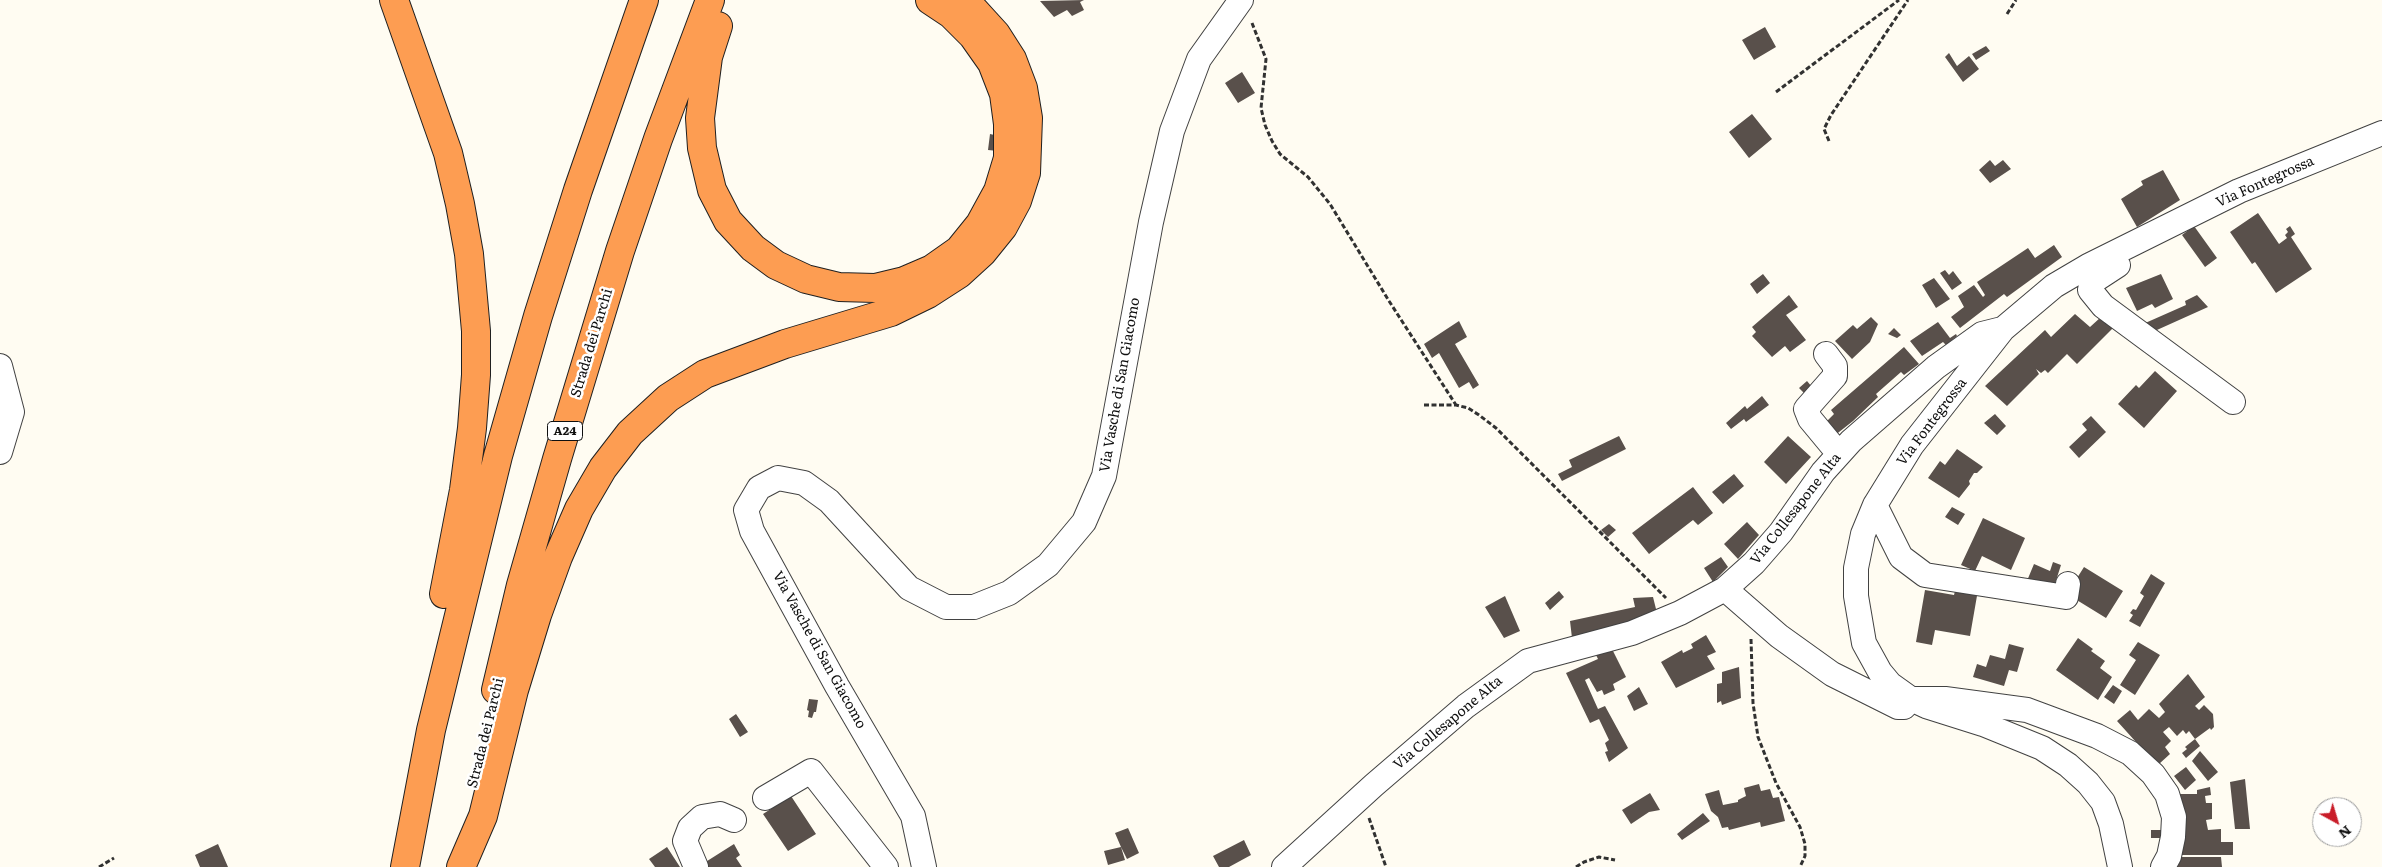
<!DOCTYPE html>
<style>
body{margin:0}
#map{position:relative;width:2382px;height:867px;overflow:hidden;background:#fffcf2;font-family:Literata,serif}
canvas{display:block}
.north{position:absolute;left:2312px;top:797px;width:50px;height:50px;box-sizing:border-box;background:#fff;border:1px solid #9f9f9f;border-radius:50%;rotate:141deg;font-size:14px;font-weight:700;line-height:20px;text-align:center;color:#0f0f0f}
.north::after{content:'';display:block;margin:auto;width:18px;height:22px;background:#c91d29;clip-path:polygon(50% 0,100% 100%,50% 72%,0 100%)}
</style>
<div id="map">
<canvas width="2382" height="867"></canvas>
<div class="north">N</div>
</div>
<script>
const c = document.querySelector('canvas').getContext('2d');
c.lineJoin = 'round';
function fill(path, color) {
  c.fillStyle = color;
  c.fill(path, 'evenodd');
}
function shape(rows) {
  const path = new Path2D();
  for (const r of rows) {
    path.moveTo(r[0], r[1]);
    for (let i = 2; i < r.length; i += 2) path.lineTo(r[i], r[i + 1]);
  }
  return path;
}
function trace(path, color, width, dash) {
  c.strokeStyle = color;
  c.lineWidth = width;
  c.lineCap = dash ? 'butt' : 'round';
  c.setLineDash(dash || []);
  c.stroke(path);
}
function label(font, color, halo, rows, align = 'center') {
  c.font = font + ' Literata,serif';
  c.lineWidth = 5;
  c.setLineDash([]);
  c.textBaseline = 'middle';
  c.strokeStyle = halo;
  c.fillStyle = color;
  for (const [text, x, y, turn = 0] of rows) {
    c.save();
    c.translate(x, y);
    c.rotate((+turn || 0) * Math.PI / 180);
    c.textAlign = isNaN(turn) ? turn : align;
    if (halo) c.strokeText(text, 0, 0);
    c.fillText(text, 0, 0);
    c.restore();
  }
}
fill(shape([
 [1084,0,1080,2,1084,10,1072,16,1067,10,1054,17,1040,1],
 [1765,27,1776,47,1754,60,1742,40],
 [1986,46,1990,51,1976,60,1972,54],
 [1949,53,1957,66,1969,56,1979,69,1963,82,1945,57],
 [1242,72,1255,93,1238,103,1225,83],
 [1752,114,1772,139,1749,158,1729,132],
 [990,134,999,136,998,151,988,150],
 [1990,160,1995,166,2003,160,2011,169,1990,183,1979,170],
 [2163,170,2180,200,2137,227,2121,199,2143,185,2141,181],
 [2258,213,2279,244,2287,238,2285,235,2288,232,2286,229,2290,226,2295,234,2291,237,2312,269,2276,293,2255,262,2252,264,2230,232],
 [2194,226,2217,258,2205,267,2182,235],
 [2054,245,2062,257,2007,297,2004,294,1960,328,1951,317,1964,307,1958,296,1974,285,1983,297,1985,295,1977,282,2028,248,2035,258],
 [1945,270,1949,275,1953,271,1962,283,1952,290,1940,273],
 [1763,274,1770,283,1757,294,1750,284],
 [2161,274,2173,299,2155,308,2152,304,2137,311,2126,288],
 [1934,278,1950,299,1936,308,1922,285],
 [1789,295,1798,307,1786,315,1806,340,1790,352,1785,346,1772,357,1752,336,1756,332,1752,327],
 [2197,295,2208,307,2148,334,2143,324,2186,305,2185,301],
 [2075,314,2090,327,2101,317,2113,328,2077,364,2067,354,2048,373,2045,370,2041,373,2036,369,2039,374,2007,406,1985,386,2045,330,2051,337],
 [1871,317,1878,324,1870,342,1852,359,1835,341,1853,325,1857,329],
 [1459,321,1467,337,1455,344,1479,385,1473,389,1469,382,1459,388,1439,353,1432,358,1424,344],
 [1938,322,1950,338,1956,334,1957,336,1946,345,1943,342,1922,356,1910,341],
 [1894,328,1901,335,1897,338,1888,334],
 [1904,347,1919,364,1904,375,1901,372,1876,394,1878,397,1853,421,1834,436,1827,421,1834,414,1831,410],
 [2155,371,2177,391,2144,428,2118,404,2136,385,2139,388],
 [1807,381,1812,387,1805,394,1799,388],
 [1762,396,1769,405,1746,422,1744,419,1731,429,1726,423,1745,406,1747,409],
 [1995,414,2006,426,1997,435,1984,423],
 [2091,416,2106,432,2079,458,2069,447,2087,430,2082,424],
 [1619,436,1626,449,1562,481,1558,474,1572,467,1569,460],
 [1788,436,1811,457,1786,484,1764,462],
 [1957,449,1983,467,1977,473,1974,473,1969,481,1970,484,1959,498,1928,478,1940,461,1945,465],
 [1734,474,1744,486,1723,504,1712,492],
 [1693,487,1713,513,1698,525,1693,520,1649,554,1632,533],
 [1952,507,1965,514,1958,525,1945,517],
 [1983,518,2025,538,2011,570,1982,556,1975,571,1961,565],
 [1747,522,1759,535,1738,559,1724,544],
 [1609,524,1616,530,1608,537,1601,530],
 [1721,557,1728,567,1713,582,1704,568],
 [2053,562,2061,565,2052,593,2024,588,2034,564,2050,571],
 [2084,567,2123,591,2106,618,2067,594],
 [2151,574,2165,583,2140,627,2129,621,2133,615,2130,613,2133,609,2136,610,2144,596,2140,593],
 [1956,587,1978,590,1970,636,1935,630,1932,645,1916,642,1925,590,1954,595],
 [1559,591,1564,597,1550,610,1545,603],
 [1505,596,1520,631,1504,638,1485,607],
 [1653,597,1658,617,1572,638,1570,621,1635,607,1633,598],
 [1706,635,1716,652,1707,656,1715,669,1676,688,1661,662,1682,650,1683,653,1693,648,1691,644],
 [2078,638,2093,649,2091,651,2105,661,2100,668,2112,677,2098,700,2056,670],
 [2138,642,2160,655,2135,695,2120,685,2136,660,2129,655],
 [1609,643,1626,677,1613,684,1615,690,1604,695,1602,690,1597,692,1589,678,1585,680,1598,709,1605,706,1628,748,1609,762,1605,752,1608,751,1605,743,1609,740,1599,719,1590,723,1566,673,1598,659,1594,651],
 [2009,644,2024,648,2017,672,2009,670,2004,686,1973,677,1977,664,1986,667,1990,655,2005,659],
 [1739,667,1741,698,1722,705,1721,701,1717,703,1717,684,1722,683,1722,672],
 [2188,674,2205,697,2195,706,2199,710,2204,705,2213,714,2214,727,2211,730,2210,728,2195,739,2189,731,2186,734,2183,730,2177,736,2169,727,2163,732,2171,741,2165,747,2170,754,2159,764,2156,760,2154,762,2117,721,2130,710,2138,720,2149,709,2159,718,2165,712,2159,704],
 [2113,685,2122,691,2114,704,2104,697],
 [1639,687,1648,704,1634,711,1627,696],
 [809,699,818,700,816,712,814,712,812,718,808,717,809,711,807,710],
 [736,714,748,732,740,737,729,719],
 [2195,739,2200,746,2186,758,2182,753,2187,749,2185,747],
 [2200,751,2218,772,2208,781,2192,761],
 [2186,767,2196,780,2185,790,2174,776],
 [2245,779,2250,829,2235,829,2230,782],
 [1759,784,1761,791,1770,789,1773,798,1779,797,1785,821,1761,827,1760,822,1729,830,1728,827,1722,828,1718,817,1711,811,1705,794,1719,790,1723,805,1738,802,1738,800,1746,796,1744,788],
 [2210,787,2211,795,2205,796,2206,803,2212,803,2212,819,2206,820,2208,830,2221,829,2221,842,2233,842,2233,855,2182,855,2177,794,2197,794,2197,790],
 [1650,793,1660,810,1649,812,1631,824,1622,810],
 [791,796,816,834,788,851,763,814],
 [1703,813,1710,821,1682,840,1677,834],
 [1128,828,1139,853,1127,859,1121,847,1125,860,1108,865,1104,851,1121,847,1115,833],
 [2151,830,2166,830,2166,838,2151,838],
 [1244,840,1251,855,1229,867,1219,867,1213,856],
 [218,844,228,867,200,867,195,855],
 [734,844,740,855,736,858,742,867,707,867,704,863],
 [667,847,680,867,655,867,649,859],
 [2176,857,2221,857,2222,867,2176,867]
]), '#59504b');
const minor = shape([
 [2118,265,2092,282,2090,290,2103,306,2233,402],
 [1826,354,1835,366,1835,376,1806,409,1810,419,1839,454],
 [0,366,12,412,0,452],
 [1875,505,1901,557,1925,575,2066,597,2068,584],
 [1725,589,1779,636,1832,674,1898,707,1904,707,1911,699,1945,699,2027,710,2097,736,2130,753,2153,774,2167,794,2174,817,2173,837,2169,856,2163,867],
 [765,798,811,771,886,867],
 [696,867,685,841,690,828,702,817,720,814,734,820],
 [924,867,913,816,837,686,752,531,746,510,759,488,778,478,804,483,829,501,909,588,946,607,974,607,1009,593,1048,565,1084,522,1104,476,1151,222,1172,131,1199,59,1241,0],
 [1284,867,1374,785,1466,706,1528,661,1632,633,1680,613,1725,589,1754,563,1781,532,1823,472,1851,441,1936,367,1982,334,2002,329],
 [2120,867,2111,824,2103,802,2088,783,2068,765,2042,748,1983,724,1926,706,1911,699,1890,684,1880,672,1864,643,1856,596,1856,568,1863,534,1875,505,1912,445,2003,329,2054,286,2088,266,2239,191,2382,133]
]);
const highway = shape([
 [394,0,448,153,460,204,469,254,476,331,476,375,472,428,464,490,444,594],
 [718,26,708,57,700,118,702,148,712,190,728,221,753,248,776,265,806,279,839,287,875,288,904,281,932,269,959,250,980,224,998,191,1008,158,1008,124,1004,94,992,63,973,36,951,14,930,0],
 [496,690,521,585,557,459,620,251,658,139,710,0],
 [405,867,431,730,498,456,538,316,578,190,644,0],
 [461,867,483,816,514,690,537,615,558,557,579,509,603,468,630,433,668,398,705,374,785,344,891,312,928,294,959,274,982,253,1003,227,1017,201,1026,173,1028,118,1023,88,1012,59,996,34,965,0]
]);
trace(minor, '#424242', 26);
trace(highway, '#202020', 30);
trace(shape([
 [2007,14,2016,0],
 [1252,23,1266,59,1261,108,1265,125,1272,141,1280,154,1308,177,1330,204,1389,301,1456,405],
 [1776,92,1899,0],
 [1829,141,1824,129,1831,115,1908,0],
 [1424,405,1456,405,1468,408,1479,415,1496,428,1666,598],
 [1751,639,1753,703,1758,737,1776,783,1800,827,1805,844,1805,856,1800,867],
 [1369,818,1386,867],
 [99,867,114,858],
 [1576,867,1584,862,1599,857,1615,860]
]), '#313131', 3, [5, 2.5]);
trace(minor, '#fff', 24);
trace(highway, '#fd9d52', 28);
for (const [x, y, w] of [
 [565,431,35]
]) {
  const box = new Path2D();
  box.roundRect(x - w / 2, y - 9.5, w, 19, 4);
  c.fillStyle = '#fff';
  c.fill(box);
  trace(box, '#0f0f0f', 1);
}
label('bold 12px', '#0f0f0f', null, [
 ["A24",565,431]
]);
label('14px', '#0f0f0f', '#fff', [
 ["Via Fontegrossa",2265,182,-24],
 ["Strada dei Parchi",592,343,-73],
 ["Via Vasche di San Giacomo",1120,385,-80],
 ["Via Fontegrossa",1932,422,-53],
 ["Via Collesapone Alta",1796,509,-52],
 ["Via Vasche di San Giacomo",819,650,61],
 ["Via Collesapone Alta",1448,723,-40],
 ["Strada dei Parchi",486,733,-76]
]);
</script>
